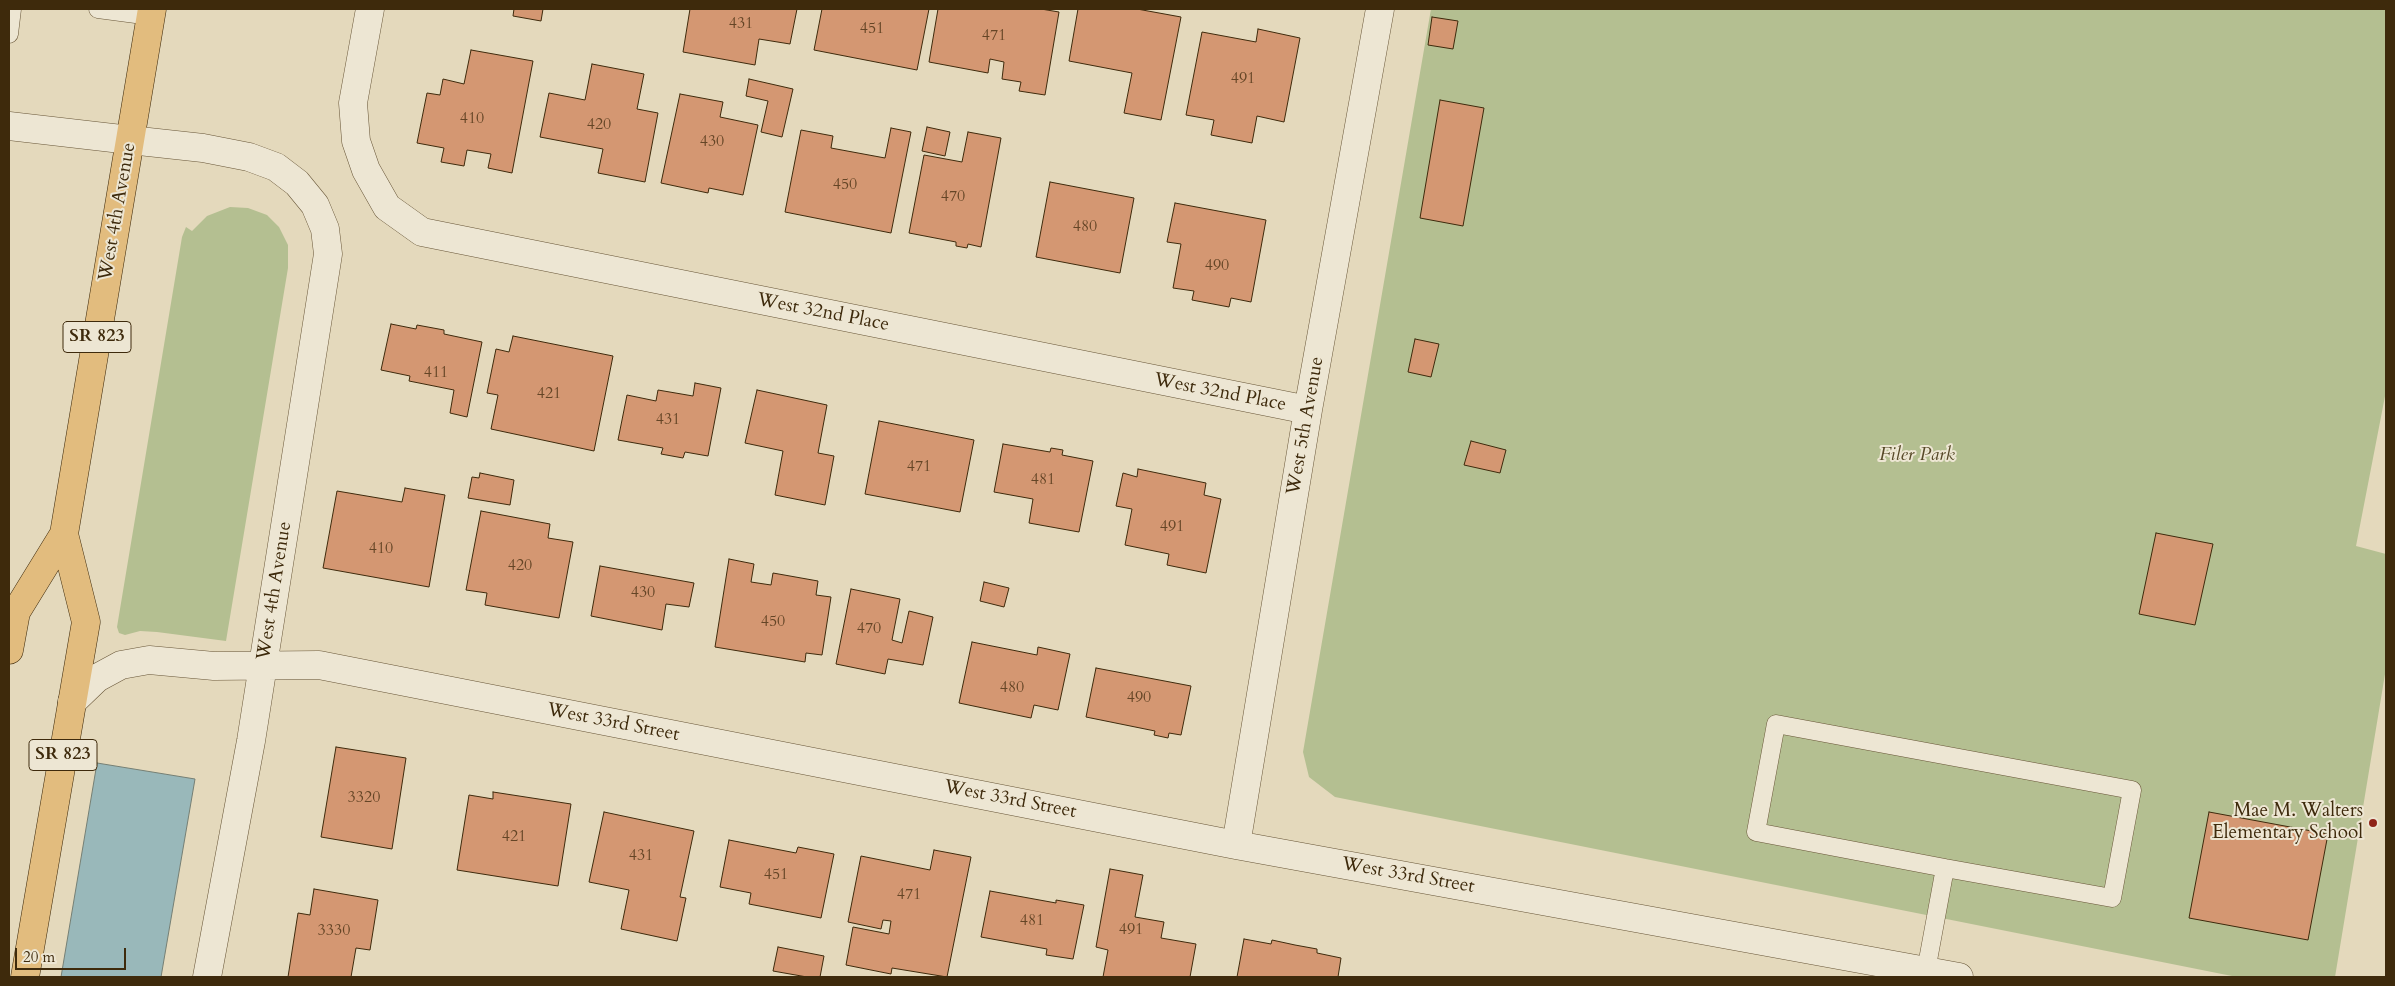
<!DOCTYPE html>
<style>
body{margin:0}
#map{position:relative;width:2395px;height:986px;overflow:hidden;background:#e4d9bc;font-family:Cardo,serif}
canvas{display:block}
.frame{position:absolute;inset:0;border:10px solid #3e2a0c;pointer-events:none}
.scale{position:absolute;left:15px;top:948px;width:111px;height:22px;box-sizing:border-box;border:2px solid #3e2a0c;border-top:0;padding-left:6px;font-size:15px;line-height:18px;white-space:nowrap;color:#3e2a0c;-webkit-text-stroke:4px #ede6d3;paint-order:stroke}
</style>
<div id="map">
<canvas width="2395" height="986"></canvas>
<div class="frame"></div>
<div class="scale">20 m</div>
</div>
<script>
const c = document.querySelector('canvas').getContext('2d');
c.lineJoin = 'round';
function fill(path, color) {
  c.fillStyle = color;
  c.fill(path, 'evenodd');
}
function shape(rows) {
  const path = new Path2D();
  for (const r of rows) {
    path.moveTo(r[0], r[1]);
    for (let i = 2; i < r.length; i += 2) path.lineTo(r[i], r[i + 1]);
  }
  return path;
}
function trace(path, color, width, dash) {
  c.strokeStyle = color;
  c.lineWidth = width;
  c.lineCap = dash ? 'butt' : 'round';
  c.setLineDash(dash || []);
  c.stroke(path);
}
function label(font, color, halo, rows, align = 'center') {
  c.font = font + ' Cardo,serif';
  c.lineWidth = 4;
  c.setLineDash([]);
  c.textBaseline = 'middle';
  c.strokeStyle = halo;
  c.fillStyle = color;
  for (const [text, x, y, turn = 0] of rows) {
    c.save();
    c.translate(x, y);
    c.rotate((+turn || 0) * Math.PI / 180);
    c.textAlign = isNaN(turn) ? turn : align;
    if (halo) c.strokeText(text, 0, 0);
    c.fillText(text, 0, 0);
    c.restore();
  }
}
fill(shape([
 [1431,9,2386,9,2386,391,2356,546,2386,554,2386,668,2335,977,2237,977,1335,797,1309,777,1303,752],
 [230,207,248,208,267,215,279,227,288,245,288,268,226,641,157,632,140,631,125,635,119,633,117,627,182,237,186,227,192,231,207,216]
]), '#b4bf91');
const water = shape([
 [97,763,195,779,161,977,61,977,97,763]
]);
fill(water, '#99b8ba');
trace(water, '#757f74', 1);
const building = shape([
 [514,9,543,9,541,21,513,16,514,9],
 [690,9,797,9,790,44,759,39,755,65,683,52,690,9],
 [822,9,929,9,917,70,814,50,822,9],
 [938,9,1041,9,1059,12,1045,95,1019,91,1021,82,1002,79,1004,62,990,59,988,73,929,62,938,9],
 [1078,9,1137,9,1181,17,1161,120,1124,113,1132,73,1069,61,1078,9],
 [1432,17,1458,21,1453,49,1428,45,1432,17],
 [1258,29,1300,38,1284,122,1257,116,1252,143,1211,135,1214,120,1186,115,1202,32,1256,42,1258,29],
 [471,50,533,61,512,173,488,168,491,154,467,150,464,166,441,162,444,148,417,143,427,93,440,95,443,79,464,84,471,50],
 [592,64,644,74,637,109,658,113,645,182,598,173,603,149,540,137,549,93,585,100,592,64],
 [749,79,793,89,782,137,761,132,768,101,746,96,749,79],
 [680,94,723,102,720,117,758,125,743,195,709,188,708,193,661,183,680,94],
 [1440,100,1484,108,1463,226,1420,218,1440,100],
 [927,127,950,132,945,156,922,151,927,127],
 [891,128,911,132,891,233,785,212,801,130,833,136,831,148,885,158,891,128],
 [968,132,1001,138,981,247,968,244,967,248,956,246,956,242,909,233,924,155,962,162,968,132],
 [1050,182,1134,198,1120,273,1036,257,1050,182],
 [1175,203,1266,220,1251,302,1231,298,1229,307,1192,300,1194,291,1173,288,1181,244,1167,242,1175,203],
 [391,324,416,329,417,325,444,330,444,334,482,342,467,417,450,413,454,390,409,381,410,376,381,370,391,324],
 [513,336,613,356,594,451,491,429,498,395,487,393,496,349,509,352,513,336],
 [1415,339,1439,344,1431,377,1408,372,1415,339],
 [695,383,721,388,708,456,685,452,683,458,661,454,663,448,618,440,627,395,656,401,658,390,693,396,695,383],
 [757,390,827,405,818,453,834,456,825,505,775,495,783,451,745,443,757,390],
 [879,421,974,440,960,512,865,494,879,421],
 [1471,441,1506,450,1500,473,1464,465,1471,441],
 [1003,444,1050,452,1051,448,1063,450,1062,455,1093,461,1079,532,1029,523,1033,499,994,492,1003,444],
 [1138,469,1206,483,1204,495,1221,499,1206,573,1167,565,1169,554,1125,545,1132,509,1116,506,1123,473,1137,477,1138,469],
 [480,473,514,480,510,505,468,498,472,477,479,478,480,473],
 [405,488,445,495,429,587,323,568,337,491,402,502,405,488],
 [481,511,550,524,548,538,573,542,559,618,485,605,487,593,466,590,481,511],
 [2156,533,2213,544,2195,625,2139,614,2156,533],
 [729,559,754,564,751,582,771,585,773,573,818,581,816,595,831,597,822,655,806,653,805,662,715,647,729,559],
 [600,566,694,583,689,607,666,604,662,630,591,616,600,566],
 [984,582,1009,588,1004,607,980,601,984,582],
 [851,589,900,599,892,640,902,643,909,611,933,617,923,665,888,659,885,674,836,664,851,589],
 [972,642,1037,655,1038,647,1070,654,1058,710,1034,705,1031,718,959,703,972,642],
 [1096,668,1191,686,1181,735,1169,733,1168,738,1154,735,1155,731,1086,717,1096,668],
 [336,747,406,758,392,849,321,837,336,747],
 [493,792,571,804,558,886,457,870,469,795,493,799,493,792],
 [604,812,694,831,680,897,686,898,677,941,621,929,629,890,589,882,604,812],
 [2209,812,2328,834,2308,940,2189,918,2209,812],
 [729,840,796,853,798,847,834,854,821,918,749,904,751,893,720,887,729,840],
 [934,850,971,857,947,977,892,968,891,974,846,965,853,927,889,934,891,921,883,920,881,929,848,922,861,856,930,870,934,850],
 [1110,869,1143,875,1135,917,1164,922,1161,938,1196,944,1190,977,1103,977,1108,950,1096,947,1110,869],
 [314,889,378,900,370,950,356,948,351,977,288,977,298,913,310,915,314,889],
 [990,891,1056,903,1056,900,1084,905,1073,959,1046,955,1047,949,981,937,990,891],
 [1244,939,1271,944,1272,940,1295,945,1317,949,1317,953,1341,958,1338,977,1237,977,1244,939],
 [778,947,824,956,820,977,807,977,773,971,778,947]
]);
fill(building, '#d49772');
trace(building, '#3e2a0c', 1);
const service = shape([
 [98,9,151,16],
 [9,34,12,9],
 [1926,971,1945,868,1756,832,1776,724,2132,790,2112,898,1945,868]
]);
const minor = shape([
 [370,9,353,103,356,141,366,170,387,207,422,232,1308,410],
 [130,140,203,148,249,157,276,167,297,183,315,205,325,229,328,254,251,741,207,977],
 [72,702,97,678,121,665,149,660,214,666,319,665,1236,845,1959,977],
 [1236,845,1308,410,1380,9]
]);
const tertiary = shape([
 [9,126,130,140]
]);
const primary = shape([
 [9,650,16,612,64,534,152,9],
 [25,977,86,622,64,534]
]);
trace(service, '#685638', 19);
trace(minor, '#685638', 29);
trace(tertiary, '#685638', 29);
trace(primary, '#3e2a0c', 29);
trace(service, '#ede6d3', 18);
trace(minor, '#ede6d3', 28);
trace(tertiary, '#ede6d3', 28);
trace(primary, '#e2bc7e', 28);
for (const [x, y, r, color] of [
 [2373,823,5,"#8f2418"]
]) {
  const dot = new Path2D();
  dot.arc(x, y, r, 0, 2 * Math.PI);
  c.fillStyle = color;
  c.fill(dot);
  trace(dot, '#ede6d3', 2);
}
label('16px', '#644526', null, [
 ["431",741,24],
 ["451",872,29],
 ["471",994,36],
 ["491",1243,79],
 ["410",472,119],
 ["420",599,125],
 ["430",712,142],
 ["450",845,185],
 ["470",953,197],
 ["480",1085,227],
 ["490",1217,266],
 ["411",436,373],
 ["421",549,394],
 ["431",668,420],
 ["471",919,467],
 ["481",1043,480],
 ["491",1172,527],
 ["410",381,549],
 ["420",520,566],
 ["430",643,593],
 ["450",773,622],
 ["470",869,629],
 ["480",1012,688],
 ["490",1139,698],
 ["3320",364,798],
 ["421",514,837],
 ["431",641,856],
 ["451",776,875],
 ["471",909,895],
 ["481",1032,921],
 ["491",1131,930],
 ["3330",334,931]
]);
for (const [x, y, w] of [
 [97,337,68],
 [63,755,68]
]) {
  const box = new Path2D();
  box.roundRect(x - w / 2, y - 15.5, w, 31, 4);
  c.fillStyle = '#ede6d3';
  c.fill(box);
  trace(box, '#3e2a0c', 1);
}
label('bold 18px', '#3e2a0c', null, [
 ["SR 823",97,337],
 ["SR 823",63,755]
]);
label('19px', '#3e2a0c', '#ede6d3', [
 ["West 4th Avenue",118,212,-80],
 ["West 32nd Place",823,313,11],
 ["West 32nd Place",1220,393,11],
 ["West 5th Avenue",1306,426,-80],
 ["West 4th Avenue",275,591,-81],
 ["West 33rd Street",613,723,11],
 ["West 33rd Street",1010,800,11],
 ["West 33rd Street",1408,876,10]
]);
label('italic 19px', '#564827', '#ede6d3', [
 ["Filer Park",1917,456]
]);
label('19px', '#3e2a0c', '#ede6d3', [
 ["Mae M. Walters",2363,812],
 ["Elementary School",2363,834]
], 'right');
</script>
